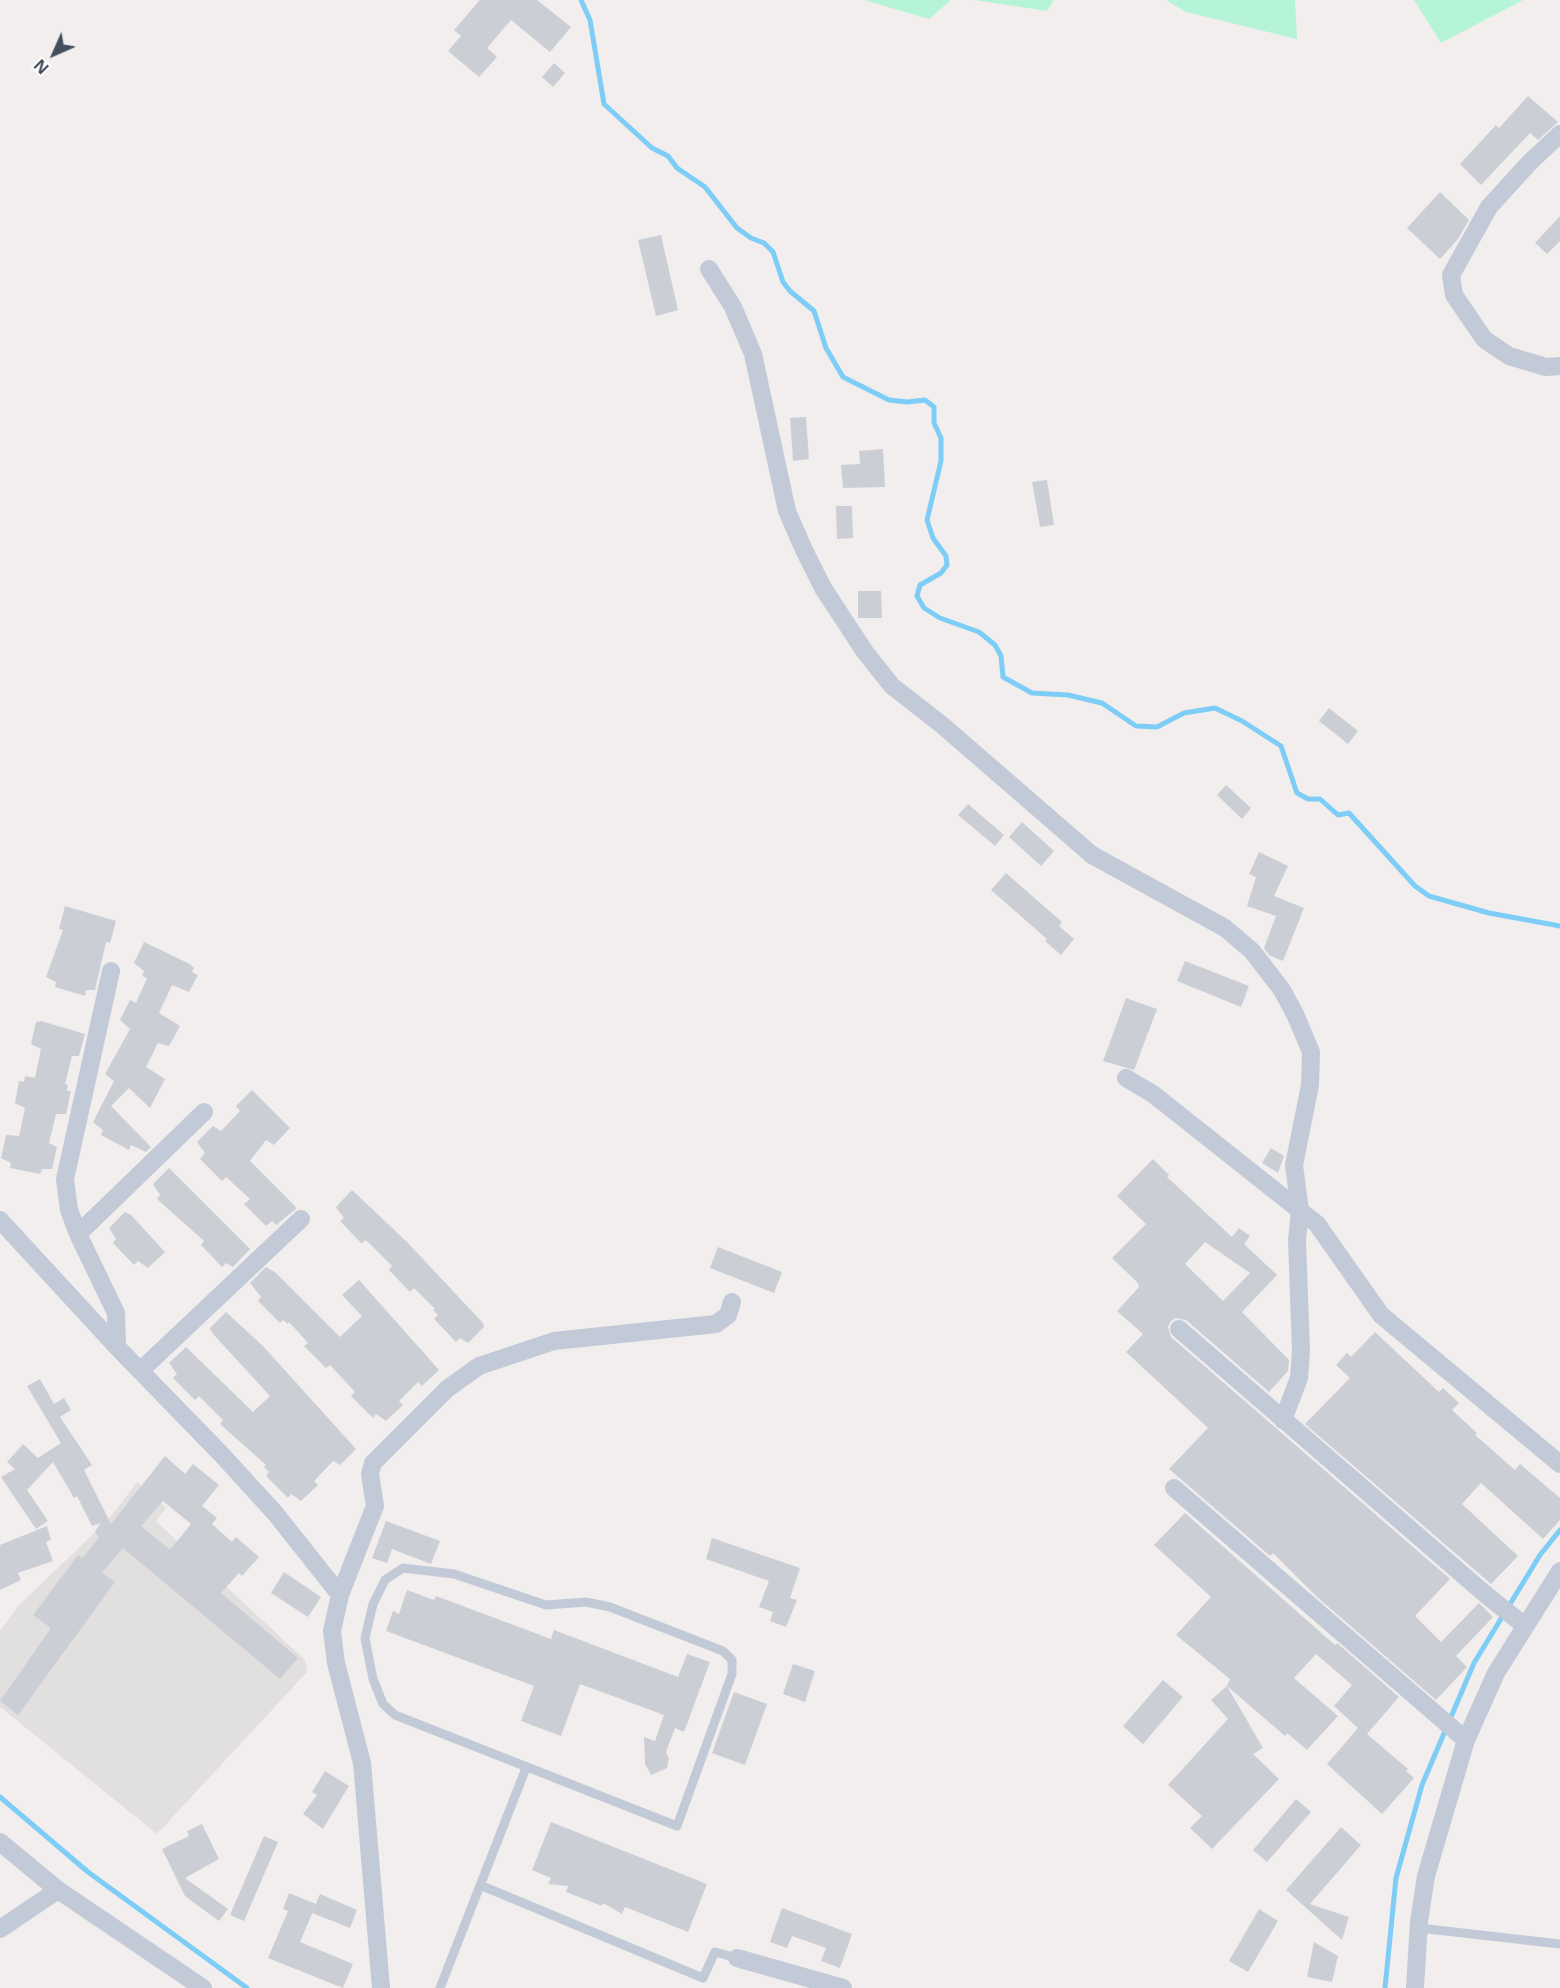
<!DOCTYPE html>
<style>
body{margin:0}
#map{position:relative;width:1560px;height:1988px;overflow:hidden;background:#f1eeed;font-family:"Open Sans",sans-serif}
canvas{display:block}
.north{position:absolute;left:24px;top:24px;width:60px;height:60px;-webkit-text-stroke:4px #fff;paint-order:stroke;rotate:225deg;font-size:16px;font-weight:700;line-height:24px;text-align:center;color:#444e5d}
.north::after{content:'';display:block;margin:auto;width:21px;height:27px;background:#444e5d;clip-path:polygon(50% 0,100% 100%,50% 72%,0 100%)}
</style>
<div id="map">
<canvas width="1560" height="1988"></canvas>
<div class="north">N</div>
</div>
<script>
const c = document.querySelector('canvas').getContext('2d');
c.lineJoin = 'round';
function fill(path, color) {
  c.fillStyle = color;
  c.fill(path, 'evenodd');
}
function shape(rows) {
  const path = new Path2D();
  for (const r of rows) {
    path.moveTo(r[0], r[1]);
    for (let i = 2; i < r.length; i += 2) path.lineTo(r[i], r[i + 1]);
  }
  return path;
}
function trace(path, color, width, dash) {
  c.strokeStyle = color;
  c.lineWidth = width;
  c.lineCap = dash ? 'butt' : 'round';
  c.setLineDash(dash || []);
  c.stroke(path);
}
fill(shape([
 [137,1482,166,1508,156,1521,305,1660,307,1672,157,1834,0,1707,0,1631,18,1606,110,1518]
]), '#e2dfdf');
fill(shape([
 [864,0,951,0,929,19],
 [975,0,1054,0,1047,11],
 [1166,0,1295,0,1297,39,1186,12],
 [1414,0,1523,0,1441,43]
]), '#b6f4d7');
trace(shape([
 [581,0,590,20,604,104,652,148,668,156,677,168,705,187,737,228,751,238,764,243,773,252,783,282,790,291,814,311,826,348,843,377,889,400,907,402,925,400,934,407,934,423,941,438,941,461,927,520,933,538,946,556,947,565,941,573,920,585,917,596,924,608,940,618,979,632,995,645,1001,656,1003,677,1032,693,1068,695,1102,703,1136,726,1157,727,1184,713,1215,708,1242,721,1281,746,1297,793,1308,799,1320,799,1338,815,1349,813,1415,886,1429,896,1489,913,1560,926],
 [0,1797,88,1872,247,1988],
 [1385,1988,1396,1878,1422,1785,1474,1663,1540,1555,1560,1530]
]), '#7ecdf6', 5);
fill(shape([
 [480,0,537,0,571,27,550,52,511,20,487,48,497,57,479,77,448,51,461,36,454,30],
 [554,63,565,73,553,87,542,77],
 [1528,96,1558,122,1538,140,1530,133,1481,185,1460,164,1496,125,1499,128],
 [1440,192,1469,220,1458,239,1440,259,1407,228],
 [1560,216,1560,241,1547,254,1535,243],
 [661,235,678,310,656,316,638,240],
 [806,417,809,459,793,461,790,418],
 [883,449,885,487,843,488,841,465,860,464,859,451],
 [1047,480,1054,525,1040,527,1032,482],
 [836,506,852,506,853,538,837,539],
 [858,591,881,591,882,618,858,618],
 [1329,708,1358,731,1348,744,1319,721],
 [1226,785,1251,808,1242,819,1217,795],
 [968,804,1004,835,995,846,958,815],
 [1022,822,1054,851,1041,866,1009,837],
 [1259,852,1288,866,1274,896,1304,908,1283,961,1269,955,1264,948,1276,916,1247,906,1256,877,1249,874],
 [1006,873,1062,922,1059,926,1074,939,1061,955,1045,941,1047,939,991,890],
 [65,906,116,921,110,943,106,942,95,990,86,990,85,996,55,987,56,982,46,977,63,930,59,929],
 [144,942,190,964,194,968,192,972,198,975,189,992,172,985,159,1013,180,1026,169,1046,158,1043,146,1067,165,1079,150,1108,129,1088,111,1106,151,1147,146,1152,131,1145,129,1150,101,1135,103,1130,93,1122,114,1081,105,1074,130,1029,120,1020,130,1000,136,1003,147,978,142,976,144,971,134,963],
 [1185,961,1249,986,1241,1007,1177,981],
 [1126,998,1157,1009,1134,1070,1103,1061],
 [41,1021,85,1034,79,1056,72,1056,65,1084,68,1085,67,1091,71,1091,66,1114,56,1114,49,1143,57,1147,52,1169,42,1169,40,1174,10,1168,11,1163,1,1158,6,1135,19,1136,25,1108,15,1103,19,1081,24,1082,25,1076,35,1078,41,1049,31,1044,36,1022],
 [252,1090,290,1128,274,1145,266,1140,250,1161,295,1206,296,1209,276,1225,272,1221,266,1226,244,1204,250,1199,226,1177,222,1181,200,1159,205,1153,197,1142,213,1126,221,1131,240,1111,236,1106],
 [1271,1148,1284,1156,1278,1173,1262,1163],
 [1153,1159,1169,1175,1167,1177,1232,1237,1239,1228,1250,1236,1244,1244,1277,1275,1242,1312,1289,1360,1288,1371,1269,1392,1186,1320,1176,1318,1171,1321,1168,1327,1171,1337,1450,1579,1415,1616,1441,1642,1479,1603,1493,1617,1456,1656,1467,1667,1436,1700,1317,1597,1273,1553,1270,1556,1169,1469,1208,1428,1126,1352,1143,1334,1117,1311,1139,1287,1138,1283,1112,1258,1146,1224,1117,1196],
 [1205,1242,1250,1273,1223,1301,1185,1264],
 [169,1168,250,1249,233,1267,226,1263,222,1267,201,1245,204,1241,157,1199,160,1195,153,1184],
 [352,1190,407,1242,483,1323,484,1327,468,1343,460,1338,456,1342,434,1319,438,1315,433,1310,435,1309,414,1288,410,1292,389,1270,392,1266,370,1244,365,1240,362,1244,340,1221,344,1218,336,1207],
 [125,1212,131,1215,165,1252,148,1268,138,1261,134,1265,113,1243,116,1239,109,1228],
 [718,1247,782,1272,774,1293,710,1268],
 [266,1267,276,1273,340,1337,362,1316,342,1295,359,1280,439,1370,422,1386,418,1382,399,1401,403,1405,386,1421,376,1414,373,1418,351,1396,355,1392,330,1365,326,1368,304,1346,308,1343,289,1322,288,1324,283,1320,280,1323,258,1301,261,1297,250,1283],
 [226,1312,263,1346,356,1449,340,1465,333,1461,314,1481,318,1485,301,1501,291,1494,288,1498,266,1476,269,1472,264,1467,266,1465,220,1424,223,1420,199,1396,195,1400,173,1378,177,1374,169,1363,186,1347,253,1412,270,1396,213,1334,210,1328],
 [1375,1332,1439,1392,1443,1388,1459,1403,1452,1410,1477,1433,1475,1435,1515,1470,1520,1464,1560,1498,1560,1520,1543,1539,1481,1483,1462,1504,1518,1556,1491,1584,1305,1424,1350,1378,1336,1365,1347,1353,1351,1357],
 [40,1379,54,1404,64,1398,71,1410,60,1417,92,1465,84,1470,111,1524,165,1456,185,1474,193,1464,219,1485,202,1506,217,1518,212,1524,232,1542,236,1537,259,1557,242,1576,239,1573,221,1593,298,1658,280,1679,123,1548,102,1573,115,1582,18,1715,0,1701,51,1628,33,1615,78,1555,82,1558,99,1538,95,1531,101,1523,92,1526,77,1496,74,1498,53,1462,27,1490,48,1521,36,1529,1,1477,15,1469,7,1462,23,1444,38,1458,61,1443,27,1386],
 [163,1501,191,1524,170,1550,141,1526],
 [1185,1513,1335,1645,1337,1643,1399,1697,1367,1734,1408,1769,1406,1771,1414,1778,1382,1814,1327,1764,1358,1728,1334,1706,1352,1685,1316,1654,1294,1678,1338,1716,1307,1750,1287,1733,1285,1736,1227,1686,1230,1679,1176,1635,1211,1597,1154,1545],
 [386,1521,440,1541,431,1564,392,1549,387,1563,372,1558],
 [47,1526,51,1540,46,1542,53,1561,18,1573,21,1580,0,1590,0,1545],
 [712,1538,800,1568,790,1598,797,1600,786,1627,770,1621,773,1612,759,1607,769,1581,706,1559],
 [284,1572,321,1597,308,1617,271,1593],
 [407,1590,434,1600,436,1596,551,1639,554,1630,678,1677,687,1654,710,1662,684,1732,675,1728,666,1752,669,1758,667,1768,651,1775,645,1764,644,1737,655,1741,664,1715,580,1684,561,1736,521,1721,534,1686,386,1631,393,1611,399,1614],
 [793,1664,815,1671,805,1702,783,1694],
 [1163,1680,1183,1697,1143,1744,1123,1726],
 [1227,1686,1263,1748,1253,1754,1279,1779,1212,1849,1190,1828,1202,1816,1168,1785,1228,1719,1211,1700],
 [734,1692,767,1704,745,1765,712,1753],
 [325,1771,349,1786,323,1829,303,1814,317,1795,312,1792],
 [1296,1799,1311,1812,1267,1862,1253,1850],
 [551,1822,707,1884,688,1932,625,1907,622,1914,603,1903,602,1906,566,1892,568,1886,548,1884,551,1878,532,1870],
 [202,1824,219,1859,185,1878,228,1909,219,1921,185,1896,162,1849,189,1836,187,1831],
 [1341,1827,1361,1845,1310,1904,1349,1917,1342,1940,1286,1890],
 [264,1836,278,1842,244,1921,230,1915],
 [289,1893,316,1904,300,1942,353,1964,343,1988,268,1958,288,1911,283,1909],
 [320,1894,357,1910,350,1928,312,1913],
 [782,1908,852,1934,840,1968,821,1961,826,1948,792,1936,787,1948,770,1942],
 [1259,1909,1278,1921,1248,1972,1229,1961],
 [1314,1942,1338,1956,1332,1982,1307,1977]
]), '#ccced6');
trace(shape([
 [403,1568,454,1574,546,1605,586,1602,610,1607,723,1651,732,1660,732,1674,677,1826,395,1715,383,1704,373,1679,365,1638,373,1604,385,1580,403,1568],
 [480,1885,703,1978,715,1952,737,1958],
 [1419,1928,1560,1944],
 [440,1988,526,1768]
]), '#c2cad7', 9);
trace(shape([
 [1560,134,1530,162,1489,207,1451,275,1454,295,1484,339,1509,356,1546,367,1560,366],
 [709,269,733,307,753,354,787,511,804,550,823,588,865,652,892,686,942,725,1092,855,1225,928,1252,951,1282,990,1295,1014,1311,1052,1310,1085,1294,1165,1300,1211,1297,1240,1301,1351,1299,1378,1283,1420],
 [111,971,65,1179,69,1210,78,1234,116,1313,117,1347],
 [1126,1078,1153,1094,1317,1224,1381,1315,1560,1464],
 [0,1220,117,1347,222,1455,275,1513,340,1595],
 [78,1234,204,1112],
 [1179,1329,1485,1594,1525,1626],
 [140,1371,301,1219],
 [1174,1488,1466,1740],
 [0,1842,58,1890],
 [0,1929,58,1890,203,1988],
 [737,1958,843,1988],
 [381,1988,362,1763,336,1663,332,1631,340,1595,375,1506,370,1474,373,1463,447,1389,479,1366,554,1341,716,1324,728,1315,732,1302],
 [1415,1988,1419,1922,1426,1876,1466,1740,1496,1673,1560,1571]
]), '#c2cad7', 18);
</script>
